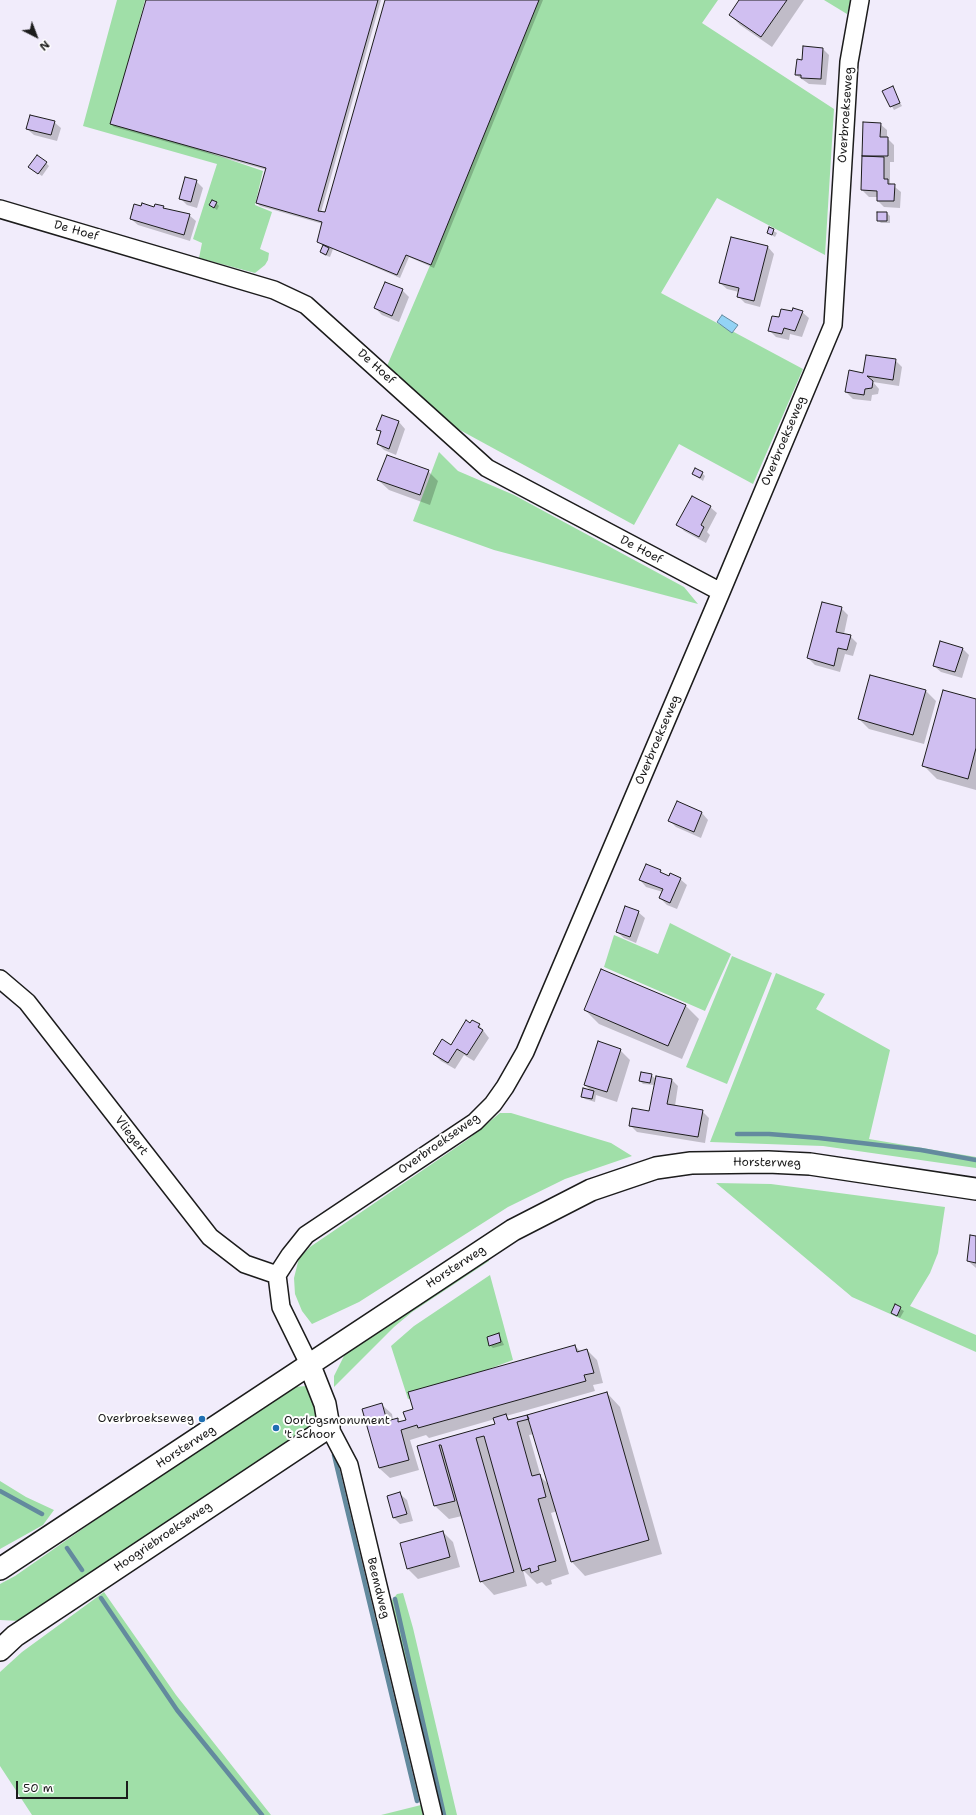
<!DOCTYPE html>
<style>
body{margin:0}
#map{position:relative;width:976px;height:1815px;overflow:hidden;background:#f1ecfb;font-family:"Shantell Sans",sans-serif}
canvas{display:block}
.north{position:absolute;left:16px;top:16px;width:40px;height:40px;-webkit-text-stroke:3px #fff;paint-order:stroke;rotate:138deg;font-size:11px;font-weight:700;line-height:16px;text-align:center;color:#1c1c1c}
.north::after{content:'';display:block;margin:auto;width:14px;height:18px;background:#1c1c1c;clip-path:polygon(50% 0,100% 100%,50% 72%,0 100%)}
.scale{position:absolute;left:16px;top:1781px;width:112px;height:18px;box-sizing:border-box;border:2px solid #1c1c1c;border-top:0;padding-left:5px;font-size:12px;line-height:14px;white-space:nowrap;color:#1c1c1c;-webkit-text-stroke:3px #fff;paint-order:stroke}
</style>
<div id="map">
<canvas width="976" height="1815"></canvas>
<div class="north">N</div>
<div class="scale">50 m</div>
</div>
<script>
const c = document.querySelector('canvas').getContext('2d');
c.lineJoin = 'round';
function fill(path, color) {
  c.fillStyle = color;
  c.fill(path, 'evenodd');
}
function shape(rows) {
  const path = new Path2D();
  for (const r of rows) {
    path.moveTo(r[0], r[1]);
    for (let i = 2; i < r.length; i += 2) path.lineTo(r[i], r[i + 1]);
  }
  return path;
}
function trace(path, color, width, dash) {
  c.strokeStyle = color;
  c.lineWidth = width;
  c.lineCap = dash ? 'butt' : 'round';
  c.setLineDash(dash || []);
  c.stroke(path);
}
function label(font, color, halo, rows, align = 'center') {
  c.font = font + ' "Shantell Sans",sans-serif';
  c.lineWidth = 4;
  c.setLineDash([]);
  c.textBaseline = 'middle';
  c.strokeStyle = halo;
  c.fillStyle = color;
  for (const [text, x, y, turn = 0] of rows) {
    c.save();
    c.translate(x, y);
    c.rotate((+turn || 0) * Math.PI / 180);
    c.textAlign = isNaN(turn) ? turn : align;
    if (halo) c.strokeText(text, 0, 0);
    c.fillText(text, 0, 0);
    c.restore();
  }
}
fill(shape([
 [117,0,145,0,113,120,263,171,255,205,272,212,260,249,269,253,268,260,265,265,255,273,199,258,202,243,193,239,217,164,83,126],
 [537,0,718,0,702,23,834,109,825,255,717,198,661,293,803,369,753,484,679,444,634,525,458,429,387,366,431,263],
 [824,0,851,0,847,14],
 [439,452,458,471,514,495,684,587,698,604,494,550,413,521],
 [670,923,731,954,705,1011,604,967,614,935,658,954],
 [732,956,772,973,727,1084,686,1067],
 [776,973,825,994,816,1009,890,1050,869,1139,976,1157,976,1168,823,1146,710,1142],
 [500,1113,511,1113,611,1143,632,1156,565,1179,508,1207,359,1302,312,1324,302,1311,295,1294,294,1278,299,1258,310,1247,467,1140],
 [716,1183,771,1184,945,1207,938,1253,930,1273,910,1306,976,1335,976,1352,852,1297],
 [488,1257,489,1261,412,1312,394,1327,334,1387,334,1376,347,1350],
 [490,1275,513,1360,408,1399,391,1346,414,1326],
 [307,1386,315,1393,318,1422,20,1621,0,1620,0,1584,15,1576,193,1452,292,1387],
 [0,1481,26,1497,54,1510,43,1525,0,1549],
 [104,1592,176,1695,271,1815,32,1815,0,1766,0,1672,22,1652],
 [403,1593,413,1628,457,1815,440,1815,389,1604,397,1594],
 [421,1805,423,1815,381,1815]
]), '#a0dfa8');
const water = shape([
 [722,315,738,325,732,333,717,322,722,315]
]);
fill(water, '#93d3f5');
trace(water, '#638a9e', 1);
fill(shape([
 [147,0,381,0,321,212,326,214,386,0,543,0,434,268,409,257,400,278,333,249,330,257,324,255,321,252,324,246,318,242,323,224,260,206,257,203,267,170,114,127,111,124],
 [740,0,804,0,772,47,740,25,730,15],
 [822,48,829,55,826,85,809,84,796,75,803,61],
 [892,88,902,106,894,110,884,92],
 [54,122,61,128,57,141,34,135,27,129],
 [864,123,880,124,887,130,887,138,894,145,894,162,890,162,890,183,901,192,900,208,884,207,878,201,878,197,869,197,862,190],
 [46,163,49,166,42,176,33,170],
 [196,181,203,188,197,208,187,205,180,198],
 [216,203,219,206,217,210,210,205],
 [142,207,163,207,166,210,189,215,196,221,190,241,138,225,131,219],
 [887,213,890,216,890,223,881,223,878,220],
 [770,229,777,233,775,237,768,233],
 [768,247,774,254,760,307,745,303,738,296,739,292,727,289,720,283],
 [402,290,409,297,399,322,382,315,375,308],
 [802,312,809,318,802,337,790,334,789,340,776,337,769,330,780,319],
 [895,360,902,367,899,386,873,382,879,389,878,394,872,395,871,401,853,399,846,392,864,374],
 [382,416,399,422,405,429,396,455,384,450,378,444,382,433,378,429],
 [428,471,438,481,430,505,389,490,378,480],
 [702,473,705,476,703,481,693,474],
 [710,507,717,513,707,532,710,535,706,543,684,531,678,524],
 [841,608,848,615,844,634,850,636,857,643,853,656,845,654,840,672,815,665,808,658],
 [962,648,969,655,962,678,941,672,934,666],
 [871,676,926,691,936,701,924,744,869,729,859,719],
 [976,700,976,790,937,779,923,765],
 [677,802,702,813,708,820,701,838,676,827,669,820],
 [660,871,664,875,680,879,687,885,677,909,667,905,660,898,663,892,646,887,640,880],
 [638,912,645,918,636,943,624,938,617,932],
 [685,1005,699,1019,682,1059,599,1024,585,1010],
 [470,1024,479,1025,489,1038,474,1061,464,1055,455,1069,441,1061,434,1054,451,1046],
 [620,1050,630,1060,617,1102,596,1095,595,1102,585,1099,582,1096,591,1091,585,1085],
 [651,1075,656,1079,671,1079,678,1086,675,1106,702,1111,709,1118,705,1143,637,1132,631,1126,650,1112,655,1085,643,1084,640,1081],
 [976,1237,976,1268,968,1261],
 [895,1306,904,1311,900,1318,892,1312],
 [499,1334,504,1345,493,1348,490,1345],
 [575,1346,581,1352,587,1350,597,1360,603,1383,593,1385,595,1391,506,1416,511,1420,607,1393,620,1407,662,1554,585,1576,572,1562,557,1511,551,1513,569,1574,551,1580,552,1584,546,1586,542,1582,537,1584,523,1570,527,1586,494,1595,481,1581,462,1516,449,1519,435,1506,418,1446,496,1424,495,1419,429,1438,426,1435,410,1440,419,1470,390,1478,379,1468,381,1404,392,1414,393,1420,397,1419,400,1422,407,1421],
 [534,1434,549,1485,541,1477,529,1435],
 [400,1494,407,1500,413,1521,400,1524,394,1518],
 [443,1532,453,1542,460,1567,418,1579,408,1569,401,1544]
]), '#0003');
trace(shape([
 [737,1134,769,1134,819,1138,921,1150,976,1160],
 [334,1455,417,1801],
 [0,1491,42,1514],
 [67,1548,82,1570],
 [101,1598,177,1710,262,1815],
 [395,1599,444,1815]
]), '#638a9e', 4.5);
const building = shape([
 [146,0,378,0,318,211,325,212,385,0,539,0,431,265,406,255,397,275,317,242,322,222,256,203,266,168,110,124,146,0],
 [739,0,787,0,761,37,729,15,739,0],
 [803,46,823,48,821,79,801,78,801,75,795,75,797,59,802,60,803,46],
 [893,86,900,103,890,107,882,91,893,86],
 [30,115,55,121,51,135,26,129,30,115],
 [863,122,881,123,880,137,888,137,888,156,862,156,863,122],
 [37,155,47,162,38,174,28,167,37,155],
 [862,156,884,157,884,179,888,179,888,184,895,184,894,201,877,201,877,191,861,190,862,156],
 [185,177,197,180,191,202,179,199,185,177],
 [212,200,217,202,214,208,209,205,212,200],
 [142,203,154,207,155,204,164,206,163,208,190,214,184,235,130,219,134,204,141,206,142,203],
 [877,212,887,212,887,221,877,221,877,212],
 [769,227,774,229,772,235,767,233,769,227],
 [731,237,768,246,754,301,737,297,739,288,719,283,731,237],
 [323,245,329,248,326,255,320,252,323,245],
 [385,282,403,289,392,316,374,308,385,282],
 [793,308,803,311,795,331,784,328,782,334,768,331,772,316,779,317,781,309,792,311,793,308],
 [866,355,896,359,893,380,867,376,873,381,872,388,865,389,864,395,845,392,849,370,863,373,866,355],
 [382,415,399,421,389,449,377,444,381,431,376,430,382,415],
 [387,455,429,470,420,495,377,480,387,455],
 [695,468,703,472,700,478,692,474,695,468],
 [692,496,711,506,701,525,704,527,699,537,676,525,692,496],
 [822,602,842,607,836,632,851,635,847,650,838,648,834,666,807,658,822,602],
 [940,641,963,648,955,672,933,666,940,641],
 [870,675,926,690,913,735,858,719,870,675],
 [943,690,976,699,976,748,968,779,922,766,943,690],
 [677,801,702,812,694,832,668,821,677,801],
 [646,864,661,870,660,872,669,876,670,873,681,878,670,903,659,898,663,889,639,880,646,864],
 [625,906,639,911,630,937,616,932,625,906],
 [601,969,686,1005,668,1046,584,1010,601,969],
 [466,1020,470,1023,472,1020,480,1024,478,1027,483,1030,467,1055,457,1049,448,1063,433,1054,442,1039,451,1045,466,1020],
 [598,1041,621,1049,607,1092,584,1085,598,1041],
 [641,1072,652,1074,650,1083,639,1081,641,1072],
 [656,1076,672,1079,667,1104,703,1110,698,1137,629,1126,632,1108,649,1111,656,1076],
 [583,1088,594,1091,592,1099,581,1097,583,1088],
 [970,1235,976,1236,976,1263,967,1261,970,1235],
 [895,1304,901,1307,897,1316,891,1313,895,1304],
 [499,1333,501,1342,489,1346,487,1337,499,1333],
 [575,1345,577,1352,587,1349,594,1373,584,1375,586,1381,418,1428,417,1425,401,1430,409,1460,379,1468,362,1409,382,1403,387,1421,398,1418,398,1422,406,1420,403,1412,413,1409,408,1392,575,1345],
 [607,1392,649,1540,571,1562,527,1415,607,1392],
 [506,1414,508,1420,527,1415,529,1419,517,1422,532,1476,540,1474,546,1497,538,1499,556,1561,538,1566,539,1570,531,1573,530,1568,522,1571,484,1436,476,1438,514,1572,480,1582,441,1445,439,1445,455,1501,434,1506,417,1446,495,1424,493,1418,506,1414],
 [400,1492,407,1514,393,1518,387,1496,400,1492],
 [443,1531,450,1557,407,1569,400,1543,443,1531]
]);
fill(building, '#d0bff1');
trace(building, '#1c1c1c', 1);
const minor = shape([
 [0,209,274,290,306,305,487,468,721,592],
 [0,979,27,1002,210,1237,245,1264,277,1275],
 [310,1366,281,1307,277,1275,290,1255,306,1235,475,1122,493,1104,505,1087,525,1052,721,592,833,325,849,62,860,0],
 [329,1427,349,1465,433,1815]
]);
const tertiary = shape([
 [0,1569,513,1230,591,1190,656,1168,691,1163,768,1162,810,1164,976,1189],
 [0,1650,15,1636,329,1427,325,1404,310,1366]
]);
trace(minor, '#1c1c1c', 20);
trace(tertiary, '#1c1c1c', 24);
trace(minor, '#fff', 17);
trace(tertiary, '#fff', 21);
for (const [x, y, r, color] of [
 [202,1419,4,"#1f6fb2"],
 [276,1428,4,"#1f6fb2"]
]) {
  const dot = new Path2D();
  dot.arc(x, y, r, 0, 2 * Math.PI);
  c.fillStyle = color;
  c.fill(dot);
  trace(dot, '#fff', 1.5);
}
label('12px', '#1c1c1c', '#fff', [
 ["Overbroekseweg",846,115,-86],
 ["De Hoef",76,231,16],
 ["De Hoef",376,367,42],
 ["Overbroekseweg",784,441,-67],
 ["De Hoef",641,550,28],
 ["Overbroekseweg",658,740,-67],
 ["Vliegert",131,1136,52],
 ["Overbroekseweg",439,1144,-35],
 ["Horsterweg",767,1163,1],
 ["Horsterweg",456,1267,-33],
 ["Horsterweg",186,1447,-33],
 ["Hoogriebroekseweg",163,1537,-34],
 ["Beemdweg",378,1588,76]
]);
label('12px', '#1c1c1c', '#fff', [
 ["Overbroekseweg",194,1419],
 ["Oorlogsmonument",284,1421,"left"],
 ["'t Schoor",284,1435,"left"]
], 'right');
</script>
